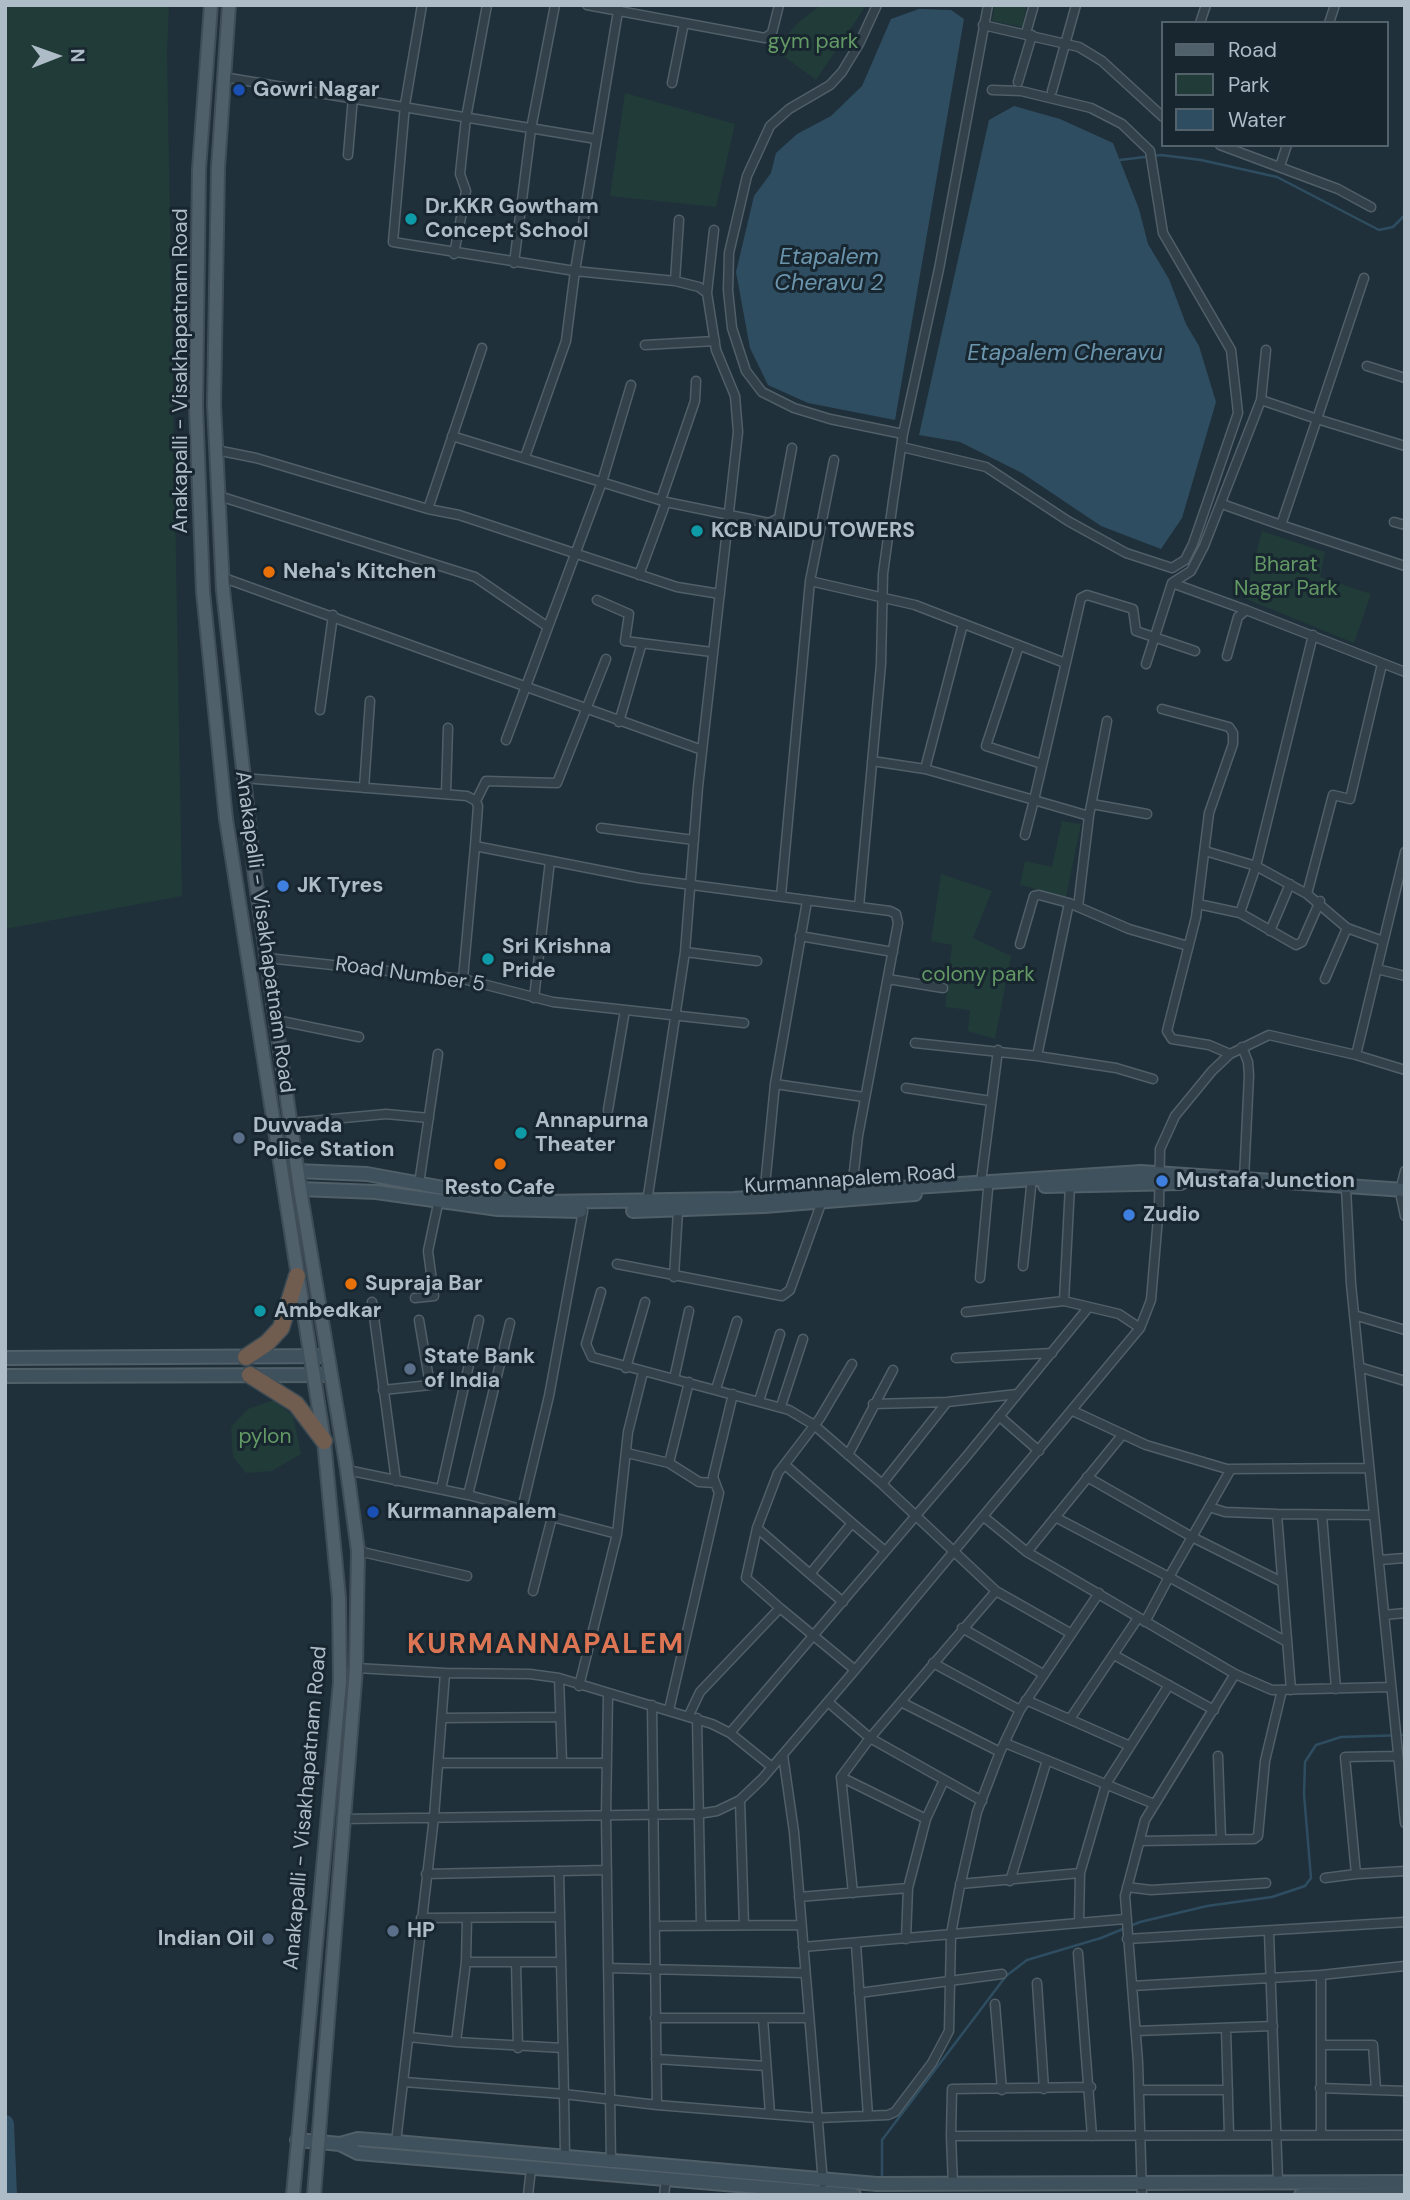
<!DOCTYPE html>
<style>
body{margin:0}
#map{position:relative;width:1410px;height:2200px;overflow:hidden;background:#1f303a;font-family:"DM Sans",sans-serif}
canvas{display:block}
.frame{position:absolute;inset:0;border:7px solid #adbcc7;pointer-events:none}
.legend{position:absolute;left:1161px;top:21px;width:228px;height:126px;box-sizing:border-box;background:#18262f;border:2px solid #54626c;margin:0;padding:9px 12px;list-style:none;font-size:21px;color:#adbcc7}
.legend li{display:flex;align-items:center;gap:14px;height:35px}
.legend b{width:35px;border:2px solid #54626c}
.north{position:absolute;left:21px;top:21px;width:70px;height:70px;-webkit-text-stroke:5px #18262f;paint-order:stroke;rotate:89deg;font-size:19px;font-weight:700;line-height:28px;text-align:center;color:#adbcc7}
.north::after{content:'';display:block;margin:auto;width:24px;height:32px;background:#adbcc7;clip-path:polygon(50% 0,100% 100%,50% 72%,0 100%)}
</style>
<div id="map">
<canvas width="1410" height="2200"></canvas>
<div class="frame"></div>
<ul class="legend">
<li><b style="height:9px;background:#50606b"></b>Road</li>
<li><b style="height:19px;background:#213b39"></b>Park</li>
<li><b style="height:19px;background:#2f4d61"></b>Water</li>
</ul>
<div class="north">N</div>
</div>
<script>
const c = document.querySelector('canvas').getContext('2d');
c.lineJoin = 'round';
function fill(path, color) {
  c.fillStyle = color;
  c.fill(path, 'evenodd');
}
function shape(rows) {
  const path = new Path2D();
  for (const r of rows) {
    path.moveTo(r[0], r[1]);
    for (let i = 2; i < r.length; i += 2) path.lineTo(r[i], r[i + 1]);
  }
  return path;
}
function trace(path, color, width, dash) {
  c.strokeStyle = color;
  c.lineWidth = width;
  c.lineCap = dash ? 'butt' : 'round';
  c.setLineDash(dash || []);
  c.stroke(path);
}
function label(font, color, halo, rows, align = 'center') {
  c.font = font + ' "DM Sans",sans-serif';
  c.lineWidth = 6;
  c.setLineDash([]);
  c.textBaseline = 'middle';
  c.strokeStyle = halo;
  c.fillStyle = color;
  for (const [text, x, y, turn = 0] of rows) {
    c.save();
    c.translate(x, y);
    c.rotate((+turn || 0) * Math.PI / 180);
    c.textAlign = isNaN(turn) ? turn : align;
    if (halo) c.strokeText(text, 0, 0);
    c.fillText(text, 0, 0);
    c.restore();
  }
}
fill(shape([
 [5,5,169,5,167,52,182,896,5,929],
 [821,5,865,7,816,80,774,49,799,22],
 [995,5,1027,5,1022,27,992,21],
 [625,93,735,124,716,207,610,196],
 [1262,531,1325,552,1320,577,1371,594,1354,643,1244,598],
 [1062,821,1081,824,1066,897,1020,885,1025,861,1052,867],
 [941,874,992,891,973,938,1011,956,995,1039,968,1031,970,1010,945,1007,952,945,931,941],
 [274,1400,293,1416,301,1454,272,1471,246,1473,233,1457,231,1427,248,1409]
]), '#213b39');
fill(shape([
 [919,9,951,10,964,19,895,420,808,403,768,385,750,348,736,272,754,196,771,173,776,153,797,134,831,116,862,86,891,19],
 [1014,106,1060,119,1113,143,1139,209,1148,244,1169,279,1186,324,1199,346,1216,402,1182,518,1161,549,1101,526,1022,473,960,442,919,435,989,120]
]), '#2f4d61');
trace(shape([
 [1120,160,1161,155,1201,160,1277,177,1379,230,1393,227,1405,215],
 [882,2181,882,2140,1006,1976,1027,1960,1101,1938,1140,1922,1207,1906,1272,1897,1305,1886,1311,1878,1304,1794,1305,1762,1316,1745,1341,1737,1405,1735]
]), '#2f4d61', 2.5);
trace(shape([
 [5,2124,8,2195]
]), '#2f4d61', 18);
const street = shape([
 [422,5,405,105,393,242,575,271,566,341,525,457],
 [587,5,765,38,772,33,779,5],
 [619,5,575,271,675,281,699,287,707,293],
 [877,5,859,44,842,72,830,85,789,109,770,126,747,176,729,253,728,290,732,328,746,371,762,392,794,408,830,419,903,434],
 [1200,23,1206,5],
 [1329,23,1335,5],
 [983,25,1079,47,1102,61,1163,117],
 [1026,33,1034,5],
 [223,77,596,139],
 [1018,82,1032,35],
 [672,83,684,23],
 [1052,91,1076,5],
 [1220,145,1338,189,1371,207],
 [348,155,353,97],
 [1280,166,1287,145],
 [454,254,466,191,460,174,466,118,487,5],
 [514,263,531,129,555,5],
 [675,281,679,220],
 [645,345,715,341],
 [1367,366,1405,378],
 [1261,400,1266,350],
 [452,436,666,502,769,523,779,518,792,448],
 [1405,446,1317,419,1281,525,1405,566],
 [902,447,986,467,1068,521,1126,553,1172,568,1185,560,1193,544,1238,413,1231,350,1163,233,1150,151,1122,124,1091,108,1021,91,992,90],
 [216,450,256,458,428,509,459,515,677,587,720,594],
 [219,496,475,577,548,627],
 [661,500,695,401,696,381],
 [1222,504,1281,525],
 [428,509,482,348],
 [1394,522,1405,525],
 [639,575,666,502],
 [224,578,702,750],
 [810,581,915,605,1065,663],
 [1172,583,1246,610],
 [597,600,629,614,625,641,712,652],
 [1313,635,1256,866,1307,894,1333,795,1350,799,1382,664],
 [1019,646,986,746,1042,764],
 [1227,656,1238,617,1246,610,1405,672],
 [1146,664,1172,583,1191,571,1204,546,1261,400,1317,419,1364,278],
 [1162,709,1229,727,1233,733,1233,744,1209,813,1196,917,1167,1031,1172,1039,1209,1045,1230,1054],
 [320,710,333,615],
 [619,722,642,643],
 [506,740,602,482,631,385],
 [872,761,925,769,963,624],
 [925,769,1034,800,1025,835],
 [243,778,467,796,476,801,478,806,475,846],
 [364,788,370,701],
 [446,794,448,728],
 [476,801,486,781,557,783,606,659],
 [1092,804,1147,814],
 [1089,816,1034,800,1081,598,1087,595,1133,609,1136,631,1195,651],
 [601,828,694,840],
 [1205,851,1256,866,1240,913],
 [1307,894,1347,928,1383,941],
 [781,896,810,581,834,460],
 [1198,904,1240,913,1296,945,1302,942,1320,901],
 [859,907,881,664,883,574,893,501,903,434,939,269,988,5],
 [1078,907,1089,816,1107,721],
 [1270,931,1290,884],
 [800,936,893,952],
 [1020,944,1034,896,1039,895,1069,903],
 [685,952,757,961],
 [267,958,463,979,553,1002,744,1023],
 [1377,969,1405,976],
 [463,979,475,846,639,878,890,911,896,914,898,923,858,1136,852,1189],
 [888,979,943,988],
 [1325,979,1347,928],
 [534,998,550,861],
 [276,1020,359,1037],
 [915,1043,1037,1056,1116,1068,1153,1079],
 [1242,1047,1248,1062,1249,1075,1244,1179],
 [1356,1055,1405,852],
 [1037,1056,1069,903,1129,929,1188,946],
 [775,1084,864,1097],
 [906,1088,991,1101],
 [608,1110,625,1010],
 [290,1123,386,1114,429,1118],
 [981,1182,998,1050],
 [419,1184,438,1054],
 [1346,1188,1351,1284,1405,1823],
 [1400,1191,1405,1171],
 [764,1196,775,1084,807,901],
 [1401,1197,1405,1216],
 [647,1202,685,952,698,787,738,432,735,396,716,350,707,293,714,230],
 [617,1264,782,1296,790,1290,822,1201],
 [1023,1266,1031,1187],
 [674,1277,678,1210],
 [980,1278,988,1189],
 [601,1292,586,1344,592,1357,789,1410,814,1425,882,1484,996,1591],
 [415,1298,434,1296,428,1251,439,1199],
 [1064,1301,1070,1185],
 [372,1302,396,1481],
 [966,1312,1064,1301,1119,1314,1140,1328],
 [1354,1315,1405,1330],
 [956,1358,1052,1353],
 [1359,1367,1405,1381],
 [626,1368,645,1302],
 [674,1379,689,1311],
 [716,1389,737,1321],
 [383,1390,430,1385,419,1320],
 [759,1401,780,1334],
 [873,1404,947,1402,1017,1394],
 [781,1406,803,1339],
 [1073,1411,1146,1445,1227,1469,1369,1468],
 [999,1416,1039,1451],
 [627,1453,669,1463,699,1482,715,1483],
 [848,1455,893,1370],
 [669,1463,689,1382],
 [347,1470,468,1495,617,1534,579,1686],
 [1087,1477,1192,1537,1231,1469],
 [882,1484,947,1402],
 [441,1489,479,1320],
 [468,1495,510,1323],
 [1209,1507,1225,1512,1277,1514],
 [522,1509,549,1396,583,1211],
 [1322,1515,1336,1689],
 [984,1517,1027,1552,1235,1674,1272,1690,1390,1687],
 [1055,1517,1169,1577,1192,1537,1282,1582],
 [852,1523,885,1551],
 [757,1528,810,1574,852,1523,785,1465],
 [617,1534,628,1432,643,1372],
 [358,1551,467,1576],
 [1027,1552,1123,1434],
 [1379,1560,1405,1558],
 [810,1574,843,1602],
 [533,1591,552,1517],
 [780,1608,855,1670],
 [1384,1615,1405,1613],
 [1145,1622,1169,1577,1287,1642],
 [962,1628,1043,1674],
 [1114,1655,1214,1710],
 [933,1663,1020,1710],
 [356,1668,445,1673,530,1674,559,1678,712,1724,730,1733,772,1767],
 [559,1678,562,1762],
 [1291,1690,1277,1514,1374,1515],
 [608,1694,606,1815,611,2163],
 [1026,1700,1130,1746],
 [828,1702,870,1738,841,1777,853,1893],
 [901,1702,1000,1752],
 [669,1710,719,1493,713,1477,733,1394],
 [689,1715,700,1692,780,1608,746,1578,757,1528,778,1473,820,1418,852,1364],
 [442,1718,560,1717],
 [697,1718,701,1925],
 [1070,1719,1138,1618],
 [730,1733,966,1457,1088,1308],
 [1005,1743,1154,1804],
 [783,1755,794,1832,823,2183],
 [1218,1756,1221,1839],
 [1396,1756,1345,1757,1356,1874,1405,1871],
 [439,1763,607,1763],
 [841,1777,926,1819],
 [740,1800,744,1925],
 [982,1801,870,1738,996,1591,1070,1633],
 [342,1819,698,1814,717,1811,740,1800,762,1779,855,1670,1140,1328,1151,1300,1159,1206,1160,1149,1175,1116,1212,1071,1230,1054,1269,1035,1356,1055,1405,1070],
 [1140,1841,1254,1839,1258,1836,1265,1761,1282,1690],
 [426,1874,607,1870],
 [1325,1878,1356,1874],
 [1010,1881,1047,1760],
 [960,1884,1080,1873],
 [1127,1887,1151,1890,1266,1883],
 [799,1897,908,1888],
 [421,1918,560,1917],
 [1079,1923,1080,1873,1106,1784,1169,1685],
 [655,1926,801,1925],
 [1269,1933,1278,2182],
 [906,1939,908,1888,926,1819,944,1780],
 [1127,1939,1405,1922],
 [856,1944,868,2116],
 [803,1947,1125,1919],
 [1078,1953,1092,2136],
 [466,1962,561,1962],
 [516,1962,518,2048],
 [608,1968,805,1973],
 [1321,1975,1321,2135],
 [1037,1983,1044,2089],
 [1132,1986,1321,1975,1405,1966],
 [859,1993,1002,1974],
 [995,2004,1002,2090],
 [655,2018,763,2018,770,2114],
 [763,2018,809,2018],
 [1226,2028,1229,2135],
 [1136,2031,1273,2026],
 [409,2037,456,2042,466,1962,467,1918],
 [456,2042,563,2048],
 [1321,2045,1373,2045,1376,2090],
 [656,2059,766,2066],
 [404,2082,564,2094,559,1871],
 [1320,2088,1405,2091],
 [1140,2090,1228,2090],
 [657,2105,818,2118,888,2115,895,2112,932,2063,949,2031,951,1934,959,1891,977,1812,1000,1752,1020,1710,1099,1593],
 [951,2136,952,2089,1091,2087],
 [396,2142,434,1817,445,1673],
 [565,2156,564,2094,657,2105,652,1705],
 [953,2185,951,2136,1405,2135],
 [528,2195,531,2169],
 [664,2195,666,2180],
 [1142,2195,1138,2062,1125,1896,1145,1820,1235,1674]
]);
const secondary = shape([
 [297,1171,367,1174,509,1200,543,1202,734,1199,1141,1172,1405,1190],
 [1045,1186,1181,1183],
 [300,1189,376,1192,498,1209,580,1211],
 [633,1211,764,1206,915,1194],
 [5,1358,327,1356],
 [5,1376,330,1375],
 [297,2140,340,2144,358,2139,396,2142,877,2184,1405,2182],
 [340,2144,358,2153,854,2195],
 [1301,2195,1405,2194]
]);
const primary = shape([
 [211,5,199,169,196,406,203,592,226,819,324,1441,339,1598,340,1682,293,2195],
 [229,5,218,168,214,405,223,590,255,877,300,1189,347,1470,358,1551,356,1668,314,2195]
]);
const highway = shape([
 [246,1357,267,1343,281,1328,297,1276],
 [250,1375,296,1404,324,1441]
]);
trace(street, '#505f68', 11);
trace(secondary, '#505f68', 16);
trace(primary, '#3f4d57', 16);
trace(highway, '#3d4c55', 19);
trace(street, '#33414a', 8);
trace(secondary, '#40515e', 12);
trace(primary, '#50606b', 12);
trace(highway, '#715d4f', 16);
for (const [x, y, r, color] of [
 [239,90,7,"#1a4fb4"],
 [411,219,7,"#0f9aa8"],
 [697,531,7,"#0f9aa8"],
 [269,572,7,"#e8710a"],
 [283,886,7,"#3f7fe0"],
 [488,959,7,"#0f9aa8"],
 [521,1133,7,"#0f9aa8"],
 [239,1138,7,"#5c6f8a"],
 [500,1164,7,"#e8710a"],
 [1162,1181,7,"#3f7fe0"],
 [1129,1215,7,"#3f7fe0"],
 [351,1284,7,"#e8710a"],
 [260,1311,7,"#0f9aa8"],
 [410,1369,7,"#5c6f8a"],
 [373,1512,7,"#1a4fb4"],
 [393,1931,7,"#5c6f8a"],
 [268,1939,7,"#5c6f8a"]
]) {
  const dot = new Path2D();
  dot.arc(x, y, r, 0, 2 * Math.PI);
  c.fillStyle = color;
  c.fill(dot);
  trace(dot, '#18262f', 2.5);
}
label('21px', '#639965', '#18262f', [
 ["gym park",813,42],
 ["Bharat",1286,565],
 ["Nagar Park",1286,589],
 ["colony park",978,975],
 ["pylon",265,1437]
]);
label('bold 21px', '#adbcc7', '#18262f', [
 ["Gowri Nagar",253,90],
 ["Dr.KKR Gowtham",425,207],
 ["Concept School",425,231],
 ["KCB NAIDU TOWERS",711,531],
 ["Neha's Kitchen",283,572],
 ["JK Tyres",297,886],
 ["Sri Krishna",502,947],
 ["Pride",502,971],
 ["Annapurna",535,1121],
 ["Theater",535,1145],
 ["Duvvada",253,1126],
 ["Police Station",253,1150],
 ["Mustafa Junction",1176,1181],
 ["Resto Cafe",500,1188,"center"],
 ["Zudio",1143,1215],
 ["Supraja Bar",365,1284],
 ["Ambedkar",274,1311],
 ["State Bank",424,1357],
 ["of India",424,1381],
 ["Kurmannapalem",387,1512],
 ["HP",407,1931],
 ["Indian Oil",254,1939,"right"]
], 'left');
label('21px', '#adbcc7', '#18262f', [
 ["Anakapalli - Visakhapatnam Road",181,371,-90],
 ["Anakapalli - Visakhapatnam Road",264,932,82],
 ["Road Number 5",410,975,8],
 ["Kurmannapalem Road",850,1180,-4],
 ["Anakapalli - Visakhapatnam Road",306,1808,-85]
]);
label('italic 23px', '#6b94ad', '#18262f', [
 ["Etapalem",829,258],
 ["Cheravu 2",829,284],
 ["Etapalem Cheravu",1065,354]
]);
c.letterSpacing = '2px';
label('bold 28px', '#dc7553', '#18262f', [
 ["KURMANNAPALEM",546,1646]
]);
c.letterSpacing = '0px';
</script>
